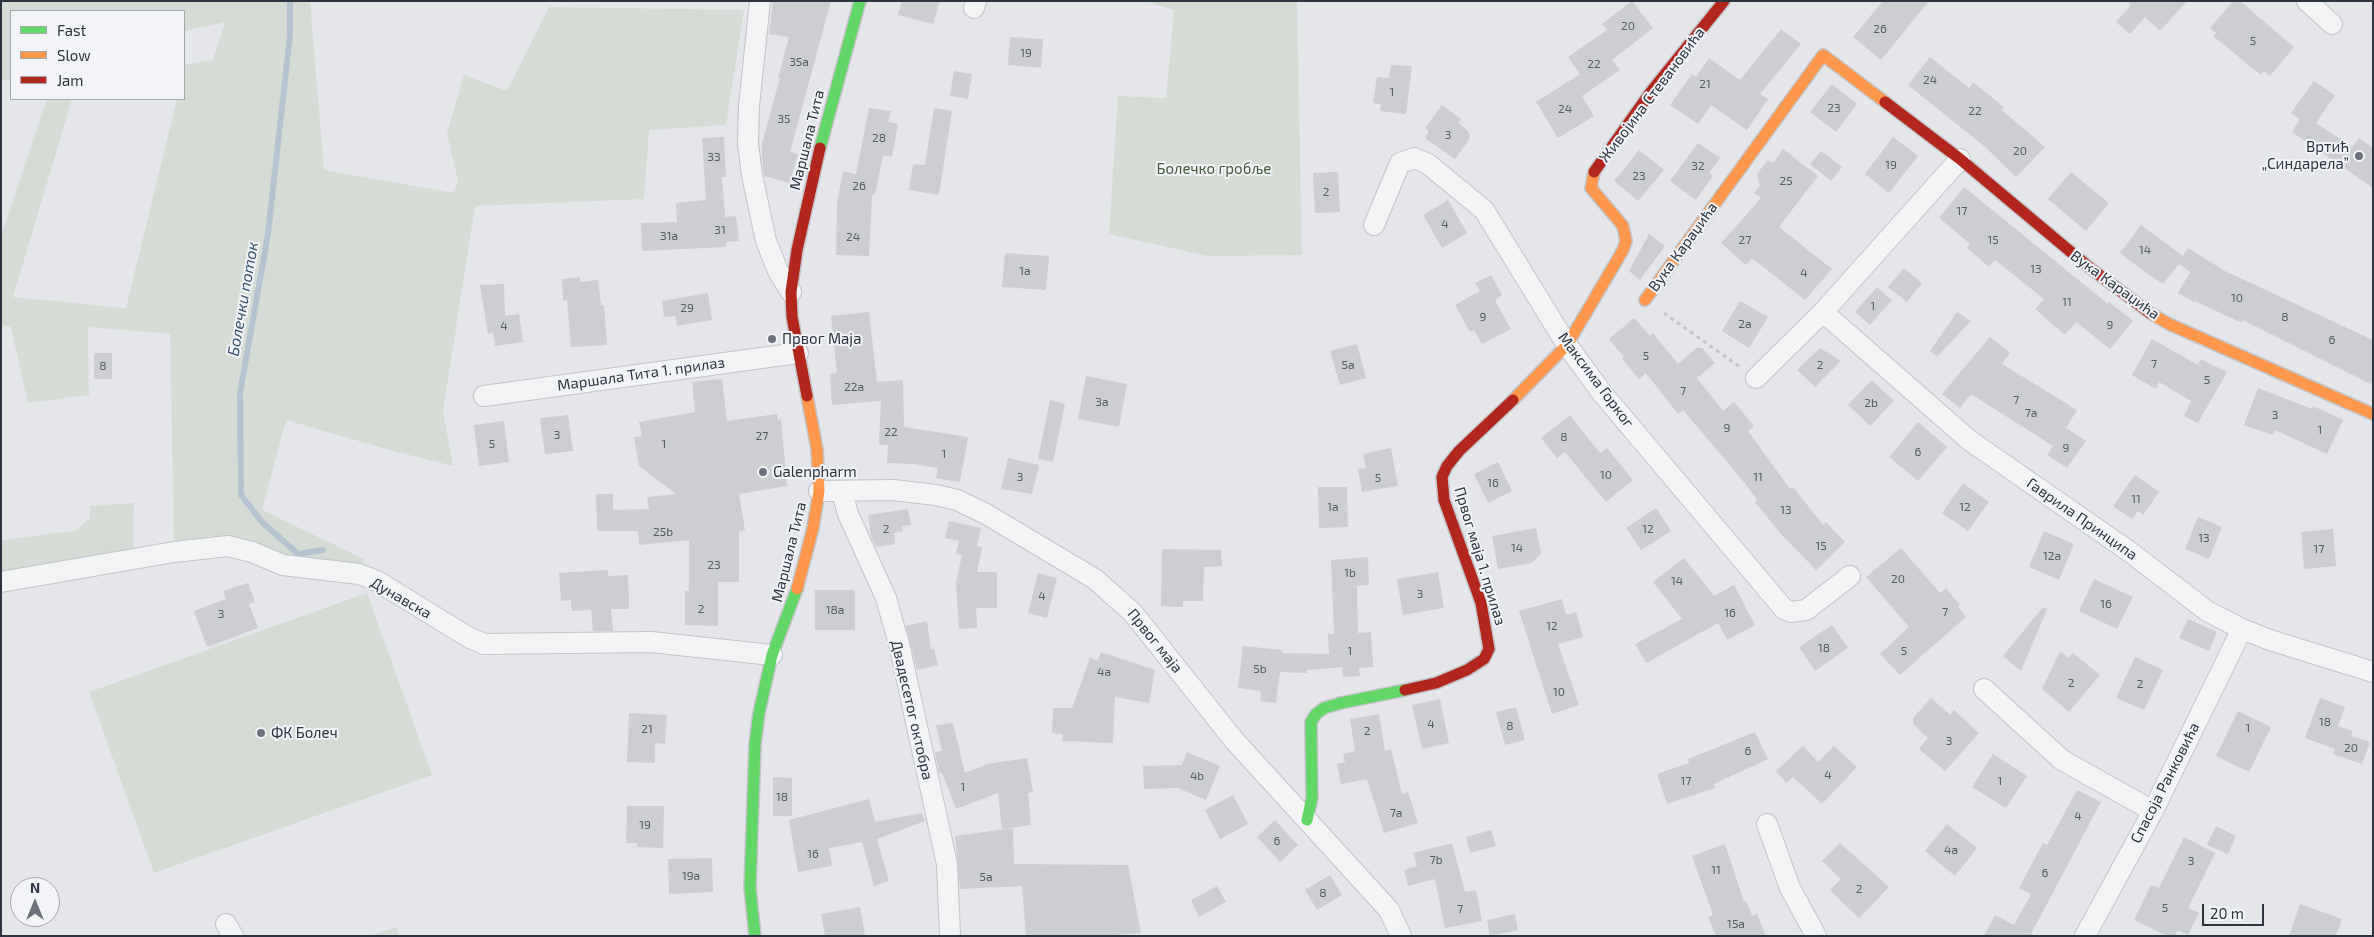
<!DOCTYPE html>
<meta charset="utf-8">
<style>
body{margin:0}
#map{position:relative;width:2374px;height:937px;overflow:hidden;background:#e4e6e9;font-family:"Exo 2",sans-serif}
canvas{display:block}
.frame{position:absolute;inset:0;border:2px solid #2c3440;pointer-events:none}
.legend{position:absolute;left:10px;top:10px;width:175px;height:90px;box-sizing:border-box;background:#f2f4f7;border:1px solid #a3a7ae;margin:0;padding:6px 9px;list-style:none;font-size:15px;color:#2c3440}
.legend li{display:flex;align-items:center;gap:10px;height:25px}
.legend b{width:25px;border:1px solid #a3a7ae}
.north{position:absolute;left:10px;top:877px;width:50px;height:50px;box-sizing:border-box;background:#f2f4f7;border:1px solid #a3a7ae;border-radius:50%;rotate:0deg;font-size:14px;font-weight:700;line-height:20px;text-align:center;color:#2c3440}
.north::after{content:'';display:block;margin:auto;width:18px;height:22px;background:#6c727b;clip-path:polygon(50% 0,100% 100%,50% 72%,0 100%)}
.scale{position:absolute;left:2202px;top:904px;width:62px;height:22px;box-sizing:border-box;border:2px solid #2c3440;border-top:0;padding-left:6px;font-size:15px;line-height:18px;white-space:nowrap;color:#2c3440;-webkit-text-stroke:4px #f2f4f7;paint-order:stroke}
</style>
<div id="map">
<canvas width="2374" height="937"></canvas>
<div class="frame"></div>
<ul class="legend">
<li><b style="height:6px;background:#63d668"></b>Fast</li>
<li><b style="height:6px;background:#ff974d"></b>Slow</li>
<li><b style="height:6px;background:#b3261e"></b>Jam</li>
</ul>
<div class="north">N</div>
<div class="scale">20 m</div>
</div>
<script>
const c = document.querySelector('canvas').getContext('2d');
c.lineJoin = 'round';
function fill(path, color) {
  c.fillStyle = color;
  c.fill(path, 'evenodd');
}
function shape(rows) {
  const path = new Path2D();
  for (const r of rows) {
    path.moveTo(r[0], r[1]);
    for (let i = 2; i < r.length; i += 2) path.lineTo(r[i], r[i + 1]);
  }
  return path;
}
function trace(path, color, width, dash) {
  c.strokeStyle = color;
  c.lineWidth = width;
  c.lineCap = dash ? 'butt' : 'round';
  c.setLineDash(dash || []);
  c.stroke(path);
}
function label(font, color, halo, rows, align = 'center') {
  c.font = font + ' "Exo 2",sans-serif';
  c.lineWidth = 4;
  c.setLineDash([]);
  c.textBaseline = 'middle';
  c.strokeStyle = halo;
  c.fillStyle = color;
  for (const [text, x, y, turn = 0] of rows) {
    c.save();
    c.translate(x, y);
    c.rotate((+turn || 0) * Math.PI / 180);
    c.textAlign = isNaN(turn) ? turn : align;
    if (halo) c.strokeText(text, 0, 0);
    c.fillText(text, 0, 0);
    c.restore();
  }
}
fill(shape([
 [1,1,310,1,324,170,454,193,458,181,447,133,464,75,507,91,549,7,744,10,726,125,649,130,644,199,475,206,443,411,453,466,397,452,286,420,262,510,364,559,360,570,286,562,241,541,211,536,174,543,170,334,88,327,89,395,28,403,11,327,1,325,1,237,47,99,72,99,13,297,126,308,177,99,184,99,185,65,213,60,225,22,184,31,184,11,11,11,11,72,9,80,1,80],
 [1150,1,1297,1,1302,255,1207,256,1109,234,1118,96,1166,98,1174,10,1150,3],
 [134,503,133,549,1,572,1,540,74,531,90,518,90,506],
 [367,593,432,775,154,873,89,692],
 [397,927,399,936,369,936]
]), '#d5dcd5');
trace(shape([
 [290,1,290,35,268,234,240,393,241,495,262,522,298,554,323,550]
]), '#b5c3d1', 6);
fill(shape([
 [773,1,831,1,790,152,798,154,790,183,764,176,762,157,762,143,780,78,778,78,789,37,769,34],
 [902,1,940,1,933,24,898,15],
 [1632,1,1653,28,1612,60,1620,70,1582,96,1594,116,1558,138,1536,102,1580,74,1568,57,1607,30,1602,24],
 [1883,1,1929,1,1881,60,1853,37],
 [2127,1,2187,1,2160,31,2145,17,2130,34,2116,22,2131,5],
 [2233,1,2240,1,2294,47,2270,76,2264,71,2261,75,2213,36,2216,33,2210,28],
 [1781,29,1801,44,1760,94,1768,99,1747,130,1711,105,1698,124,1670,105,1692,74,1696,77,1709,58,1740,80],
 [1010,37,1043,39,1041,68,1008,65],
 [1930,57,1969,88,1973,82,2004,107,2002,110,2045,147,2016,177,1984,146,1908,85],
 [1391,65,1412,66,1406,114,1380,111,1381,104,1373,103,1377,77,1389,78],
 [954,71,972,74,968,99,950,96],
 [2314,81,2335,95,2316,123,2352,147,2359,138,2373,148,2373,188,2292,132,2300,119,2291,113],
 [1832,84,1857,104,1836,132,1810,112],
 [1442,105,1461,119,1458,123,1468,131,1470,138,1455,159,1425,138,1429,131,1425,128],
 [869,108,891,111,888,122,898,124,892,157,883,155,875,195,872,195,869,256,836,255,837,204,843,171,856,174],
 [934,108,952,111,939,195,909,190,913,164,925,165],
 [724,137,726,177,722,177,725,217,736,216,739,241,726,242,726,247,642,251,641,223,677,222,676,203,706,200,702,138],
 [1893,137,1918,156,1889,193,1865,174],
 [1698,143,1720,158,1709,173,1713,176,1696,200,1670,181],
 [1783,149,1818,176,1779,227,1832,269,1805,300,1752,258,1746,265,1721,243,1761,198,1754,193,1760,186,1757,174,1767,161,1774,162],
 [1639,150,1664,170,1638,201,1614,181],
 [1821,151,1842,167,1831,181,1810,164],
 [1338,172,1340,212,1315,213,1313,173],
 [2071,172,2109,203,2086,231,2048,199],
 [1964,187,2108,304,2109,302,2133,321,2110,349,2076,322,2065,335,2035,309,2044,299,1995,260,1989,267,1967,248,1970,244,1939,218],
 [1448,200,1467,233,1442,248,1423,215],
 [2141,225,2183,256,2188,248,2225,271,2373,340,2373,385,2243,320,2242,323,2195,301,2194,302,2178,293,2190,272,2179,264,2163,284,2145,272,2120,253],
 [1649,234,1665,246,1640,280,1629,271],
 [1005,253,1049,256,1046,290,1002,287],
 [1904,268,1922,283,1907,302,1888,287],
 [1491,275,1502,295,1495,300,1511,329,1482,344,1474,330,1470,332,1455,305,1480,291,1475,283],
 [580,277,580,282,598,280,601,305,604,305,607,345,571,347,567,300,563,301,562,279],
 [504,284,505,316,519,314,523,342,495,346,493,332,488,334,480,285],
 [1877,287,1892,300,1870,325,1855,312],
 [708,293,712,320,677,326,675,316,664,317,662,301],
 [1740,301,1768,317,1749,348,1722,331],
 [869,312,877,382,903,380,904,427,968,437,960,482,936,478,938,468,914,464,887,463,888,445,879,445,881,401,832,405,830,374,837,373,831,316],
 [1957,312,1971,321,1937,357,1930,351],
 [1634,318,1650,336,1653,333,1678,364,1696,348,1702,348,1715,363,1697,378,1723,411,1734,402,1754,426,1748,431,1790,489,1793,487,1823,525,1826,522,1845,542,1816,570,1781,534,1755,502,1757,500,1744,482,1683,410,1678,414,1646,373,1639,379,1622,359,1624,357,1609,339],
 [1990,337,2010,353,2002,364,2077,410,2066,428,2086,441,2067,468,2047,455,2053,446,1971,394,1960,408,1942,394],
 [2152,339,2198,365,2201,359,2227,372,2198,423,2184,416,2191,401,2159,382,2156,389,2132,375],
 [1357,344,1366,378,1340,385,1330,351],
 [1820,348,1841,361,1815,387,1797,370],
 [94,353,112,353,112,379,94,379],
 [1086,376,1127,384,1119,427,1078,419],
 [722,379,727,421,777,414,778,420,781,419,787,486,739,494,745,530,739,531,739,582,718,582,718,626,685,625,685,591,689,591,689,540,639,545,638,531,597,531,596,494,613,494,613,510,649,509,647,497,676,494,639,466,634,437,642,436,639,422,695,412,692,382],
 [1872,380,1894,401,1870,426,1848,405],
 [2258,388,2312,409,2313,406,2343,420,2327,454,2275,430,2273,435,2244,425],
 [1050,400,1065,404,1053,462,1038,459],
 [568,415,573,451,545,454,540,418],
 [1570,415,1600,453,1607,448,1633,480,1606,502,1565,452,1557,458,1541,438],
 [504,421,509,462,479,466,474,425],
 [1918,422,1947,447,1918,481,1889,457],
 [1391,448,1398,486,1362,492,1358,469,1366,468,1363,454],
 [1008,458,1039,465,1032,494,1001,489],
 [1498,462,1512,491,1488,503,1474,474],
 [2135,475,2159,492,2143,515,2138,511,2132,519,2113,506],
 [1963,483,1989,502,1968,531,1942,513],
 [1318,487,1347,487,1348,527,1319,528],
 [1656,508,1671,531,1641,550,1626,528],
 [908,509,911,525,902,526,903,531,894,533,895,544,876,547,871,536,868,515],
 [2198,517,2222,527,2209,559,2185,549],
 [949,521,981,528,977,546,982,547,977,572,997,572,997,608,976,608,977,628,959,629,956,582,962,555,956,554,959,541,945,538],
 [1536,528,1541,554,1531,563,1498,569,1492,536],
 [2333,529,2336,566,2304,569,2301,532],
 [2044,531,2074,544,2059,580,2029,567],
 [1901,548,1940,593,1946,588,1960,605,1958,607,1966,617,1900,675,1880,654,1909,627,1866,577],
 [1162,549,1221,550,1222,566,1204,567,1203,601,1183,601,1183,607,1161,606],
 [1368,557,1369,585,1357,586,1358,633,1371,632,1373,667,1359,668,1360,676,1343,677,1342,667,1307,670,1307,673,1280,672,1276,703,1260,701,1261,691,1238,688,1243,646,1282,650,1282,653,1329,654,1328,634,1334,634,1331,560],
 [1684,558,1714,596,1734,585,1755,625,1727,640,1718,623,1646,663,1635,644,1682,619,1653,582],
 [608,570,608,576,628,575,629,609,611,609,613,631,593,631,591,610,572,611,571,600,561,601,559,573],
 [1438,572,1444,608,1403,615,1397,579],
 [1038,573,1057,578,1047,618,1028,613],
 [2094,579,2133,597,2117,629,2079,611],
 [248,583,255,602,249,604,258,628,207,647,194,611,226,599,223,591],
 [815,590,855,590,855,630,815,630],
 [1562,599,1566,615,1576,612,1583,637,1558,644,1579,705,1552,714,1519,611],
 [2043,607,2047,609,2021,671,2003,656],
 [2188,619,2217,632,2209,651,2179,638],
 [927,621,931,649,934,649,938,665,917,670,906,626],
 [1832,625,1848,648,1815,671,1799,647],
 [2060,651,2069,658,2073,653,2100,675,2069,712,2042,689],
 [1101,652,1155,670,1149,703,1115,697,1113,743,1062,741,1063,734,1052,733,1053,708,1072,708,1090,658,1098,661],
 [2135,657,2163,670,2144,710,2116,698],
 [1931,698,1950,715,1954,710,1979,733,1945,771,1919,749,1928,738,1913,724,1913,718],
 [2320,698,2345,707,2338,726,2353,731,2351,736,2370,742,2362,764,2333,754,2335,749,2305,738],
 [1440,699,1449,743,1422,749,1412,705],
 [1516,707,1525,740,1505,745,1496,712],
 [2238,711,2271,727,2249,772,2216,756],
 [629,713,667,715,665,744,655,743,655,763,627,762],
 [1379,714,1385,751,1391,749,1402,794,1408,792,1418,823,1384,833,1367,779,1341,784,1337,764,1345,762,1343,754,1355,751,1350,719],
 [953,723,965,773,988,764,1027,758,1033,792,1028,793,1031,825,1002,829,998,793,956,809,942,773,939,773,935,752,942,751,936,725],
 [1755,732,1768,759,1714,784,1715,788,1667,804,1657,774,1689,763,1688,759],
 [1803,746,1818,762,1834,746,1857,767,1822,804,1793,777,1786,783,1776,771],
 [1187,752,1220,766,1206,800,1178,788,1144,789,1143,766,1182,765],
 [1993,754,2027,776,2006,808,1972,787],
 [773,777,792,778,792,816,773,816],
 [2077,790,2101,802,2031,934,2035,936,1984,936,1995,915,2014,925,2031,894,2019,888,2043,843,2047,845],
 [1233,795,1248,824,1220,839,1205,810],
 [869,799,875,822,922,813,925,821,877,839,889,881,874,886,862,842,829,848,832,866,798,872,789,820],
 [627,806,664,806,663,848,637,847,637,843,626,843],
 [1275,820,1298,845,1280,862,1257,837],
 [1947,824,1977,848,1955,876,1925,851],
 [2216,826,2236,836,2228,854,2207,845],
 [1013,828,1014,864,1128,865,1141,933,1104,936,1026,936,1022,886,960,889,955,836],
 [1491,830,1496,846,1470,853,1466,837],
 [2184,837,2215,853,2188,908,2199,913,2188,935,2178,930,2175,936,2167,936,2134,920,2151,885,2159,888],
 [1452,843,1465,892,1476,890,1482,921,1445,928,1435,879,1408,886,1404,870,1417,866,1413,853],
 [1840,843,1889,887,1859,918,1830,890,1841,879,1822,861],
 [1725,844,1744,902,1746,901,1752,916,1757,914,1766,936,1716,936,1708,917,1713,915,1692,856],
 [712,858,713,892,669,894,668,859],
 [1330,875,1342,895,1317,910,1305,890],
 [1217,886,1226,902,1199,917,1191,900],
 [2300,904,2342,919,2336,936,2289,936],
 [860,907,865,936,825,936,821,914],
 [1515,914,1518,930,1490,936,1487,920]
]), '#ccced1');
const street = shape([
 [760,1,749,106,748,144,752,175,766,241,778,271,791,292],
 [2307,1,2332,24],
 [974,8,976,1],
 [1374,225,1400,163,1414,158,1428,164,1484,210,1567,345,1602,393,1784,609,1791,612,1806,610,1850,576],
 [1823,312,1969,440,2130,552,2207,611,2242,629,2270,640,2373,672],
 [1756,378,1823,312,1960,159],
 [484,396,798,353],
 [819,491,893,490,936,495,957,500,986,514,1095,579,1133,613,1233,739,1389,910,1401,936],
 [842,492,848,514,886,598,899,644,947,864,950,936],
 [1,582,174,552,228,546,252,552,283,565,359,574,377,581,468,637,484,644,651,642,772,655],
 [1984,689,2062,760,2153,811],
 [1767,824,1790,888,1816,936],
 [226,924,233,936],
 [2085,936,2153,811,2242,629]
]);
const fast = shape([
 [820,148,860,1],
 [1307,820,1312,798,1311,722,1316,714,1324,708,1341,703,1405,690],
 [755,936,750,888,755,744,759,713,772,655,797,589]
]);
const slow = shape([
 [1645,300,1823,55,1885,102],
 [2150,313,2169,324,2373,414],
 [1513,400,1567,345,1623,250,1626,241,1623,226,1591,188,1594,172],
 [797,589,813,528,819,491,817,449,807,396]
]);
const jam = shape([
 [1885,102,1960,159,2090,268,2150,313],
 [1594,172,1650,93,1724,1],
 [807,396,792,317,791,292,797,250,820,148],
 [1405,690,1436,683,1467,670,1484,659,1489,649,1481,603,1444,500,1442,477,1447,466,1459,451,1513,400]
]);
trace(street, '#c2c4c7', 22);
trace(fast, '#c2c4c7', 14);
trace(slow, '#c2c4c7', 14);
trace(jam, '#c2c4c7', 14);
trace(shape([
 [1664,313,1740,367]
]), '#c5c5c8', 3, [4, 4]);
trace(street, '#f3f4f5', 20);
trace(fast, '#63d668', 11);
trace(slow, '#ff974d', 11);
trace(jam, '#b3261e', 11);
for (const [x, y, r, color] of [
 [2359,156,5,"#6c727b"],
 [772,339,5,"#6c727b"],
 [763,472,5,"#6c727b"],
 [261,733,5,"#6c727b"]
]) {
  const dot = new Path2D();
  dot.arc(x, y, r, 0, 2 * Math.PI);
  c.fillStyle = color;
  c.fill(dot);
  trace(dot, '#f2f4f7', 2);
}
label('12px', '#555b65', null, [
 ["20",1628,26],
 ["26",1880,29],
 ["5",2253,41],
 ["19",1026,53],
 ["35a",799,62],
 ["22",1594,64],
 ["24",1930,80],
 ["21",1705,84],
 ["1",1392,92],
 ["23",1834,108],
 ["24",1565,109],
 ["22",1975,111],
 ["35",784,119],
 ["3",1448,135],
 ["28",879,138],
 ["20",2020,151],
 ["33",714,157],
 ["19",1891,165],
 ["32",1698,166],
 ["23",1639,176],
 ["25",1786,181],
 ["26",859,186],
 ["2",1326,192],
 ["17",1962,211],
 ["4",1445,224],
 ["31",720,230],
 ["31a",669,236],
 ["24",853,237],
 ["27",1745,240],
 ["15",1993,240],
 ["14",2145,250],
 ["13",2036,269],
 ["1a",1025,271],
 ["4",1804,273],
 ["10",2237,298],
 ["11",2067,302],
 ["1",1873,306],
 ["29",687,308],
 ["9",1483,317],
 ["8",2285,317],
 ["2a",1745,324],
 ["9",2110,325],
 ["4",504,326],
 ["6",2332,340],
 ["5",1646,356],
 ["7",2154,364],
 ["5a",1348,365],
 ["2",1820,365],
 ["8",103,366],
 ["5",2207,380],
 ["22a",854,387],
 ["7",1683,391],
 ["7",2016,400],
 ["3a",1102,402],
 ["2b",1871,403],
 ["7a",2031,413],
 ["3",2275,415],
 ["9",1727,428],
 ["1",2320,430],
 ["22",891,432],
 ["3",557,435],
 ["27",762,436],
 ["8",1564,437],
 ["5",492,444],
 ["1",664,444],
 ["9",2066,448],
 ["6",1918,452],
 ["1",944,454],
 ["10",1606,475],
 ["3",1020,477],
 ["11",1758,477],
 ["5",1378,478],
 ["16",1493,483],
 ["11",2136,499],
 ["1a",1333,507],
 ["12",1965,507],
 ["13",1786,510],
 ["2",886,529],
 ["12",1648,529],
 ["25b",663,532],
 ["13",2204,538],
 ["15",1821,546],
 ["14",1517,548],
 ["17",2319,549],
 ["12a",2052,556],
 ["23",714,565],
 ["1b",1350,573],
 ["20",1898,579],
 ["14",1677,581],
 ["3",1420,594],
 ["4",1042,596],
 ["16",2106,604],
 ["2",701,609],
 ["18a",835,610],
 ["7",1945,612],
 ["16",1730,613],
 ["3",221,614],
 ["12",1552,626],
 ["18",1824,648],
 ["1",1350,651],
 ["5",1904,651],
 ["5b",1260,669],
 ["4a",1104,672],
 ["2",2071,683],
 ["2",2140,684],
 ["10",1559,692],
 ["18",2325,722],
 ["4",1431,724],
 ["8",1510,726],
 ["1",2248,728],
 ["21",647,729],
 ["2",1367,731],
 ["3",1949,741],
 ["20",2351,748],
 ["6",1748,751],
 ["4",1828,775],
 ["4b",1197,776],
 ["17",1686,781],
 ["1",2000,781],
 ["1",963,787],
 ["18",782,797],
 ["7a",1396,813],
 ["4",2078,816],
 ["19",645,825],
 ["6",1277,841],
 ["4a",1951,850],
 ["16",813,854],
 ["7b",1436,860],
 ["3",2191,861],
 ["11",1716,870],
 ["6",2045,873],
 ["19a",691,876],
 ["5a",986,877],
 ["2",1859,889],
 ["8",1323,893],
 ["5",2165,908],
 ["7",1460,909],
 ["15a",1736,924]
]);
label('15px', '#2c3440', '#f2f4f7', [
 ["Живојина Стевановића",1652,95,-53],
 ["Маршала Тита",807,140,-76],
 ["Вука Караџића",1683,247,-54],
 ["Вука Караџића",2115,285,36],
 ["Маршала Тита 1. прилаз",641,374,-8],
 ["Максима Горког",1596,380,53],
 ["Гаврила Принципа",2082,519,35],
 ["Маршала Тита",789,552,-76],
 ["Првог маја 1. прилаз",1480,556,73],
 ["Дунавска",401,598,30],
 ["Првог маја",1155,641,51],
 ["Двадесетог октобра",912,710,77],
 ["Спасоја Ранковића",2165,783,-63]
]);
label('15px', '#2c3440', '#f2f4f7', [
 ["Вртић",2349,147,"right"],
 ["„Синдарела”",2349,164,"right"],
 ["Првог Маја",782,339],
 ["Galenpharm",773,472],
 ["ФК Болеч",271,733]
], 'left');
label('15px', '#425b3a', '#f2f4f7', [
 ["Болечко гробље",1214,169]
]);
label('italic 16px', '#395471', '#f2f4f7', [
 ["Болечки поток",243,299,-80]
]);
</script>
